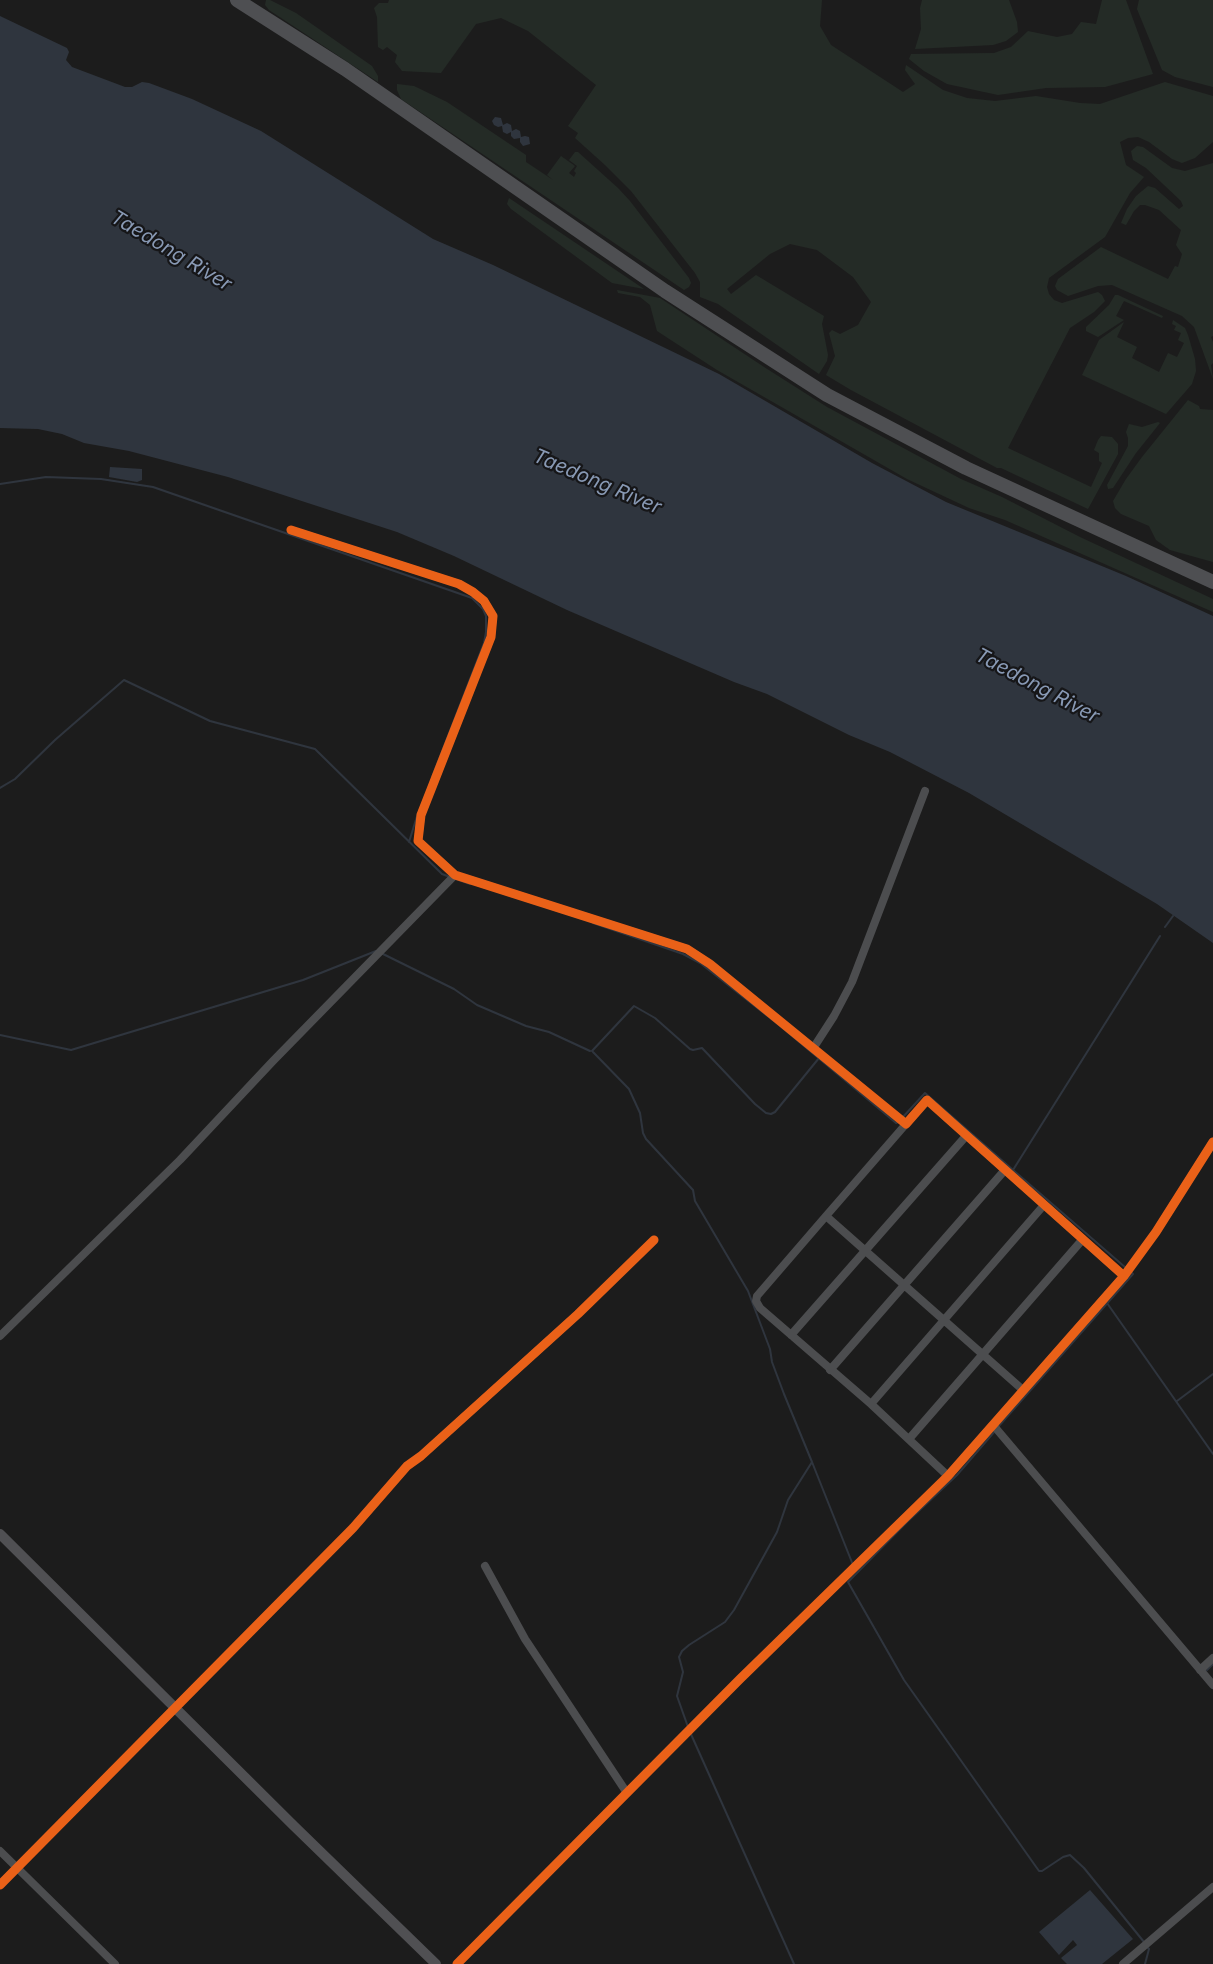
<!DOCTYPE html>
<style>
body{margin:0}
canvas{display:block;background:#1c1c1c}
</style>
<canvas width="1213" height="1964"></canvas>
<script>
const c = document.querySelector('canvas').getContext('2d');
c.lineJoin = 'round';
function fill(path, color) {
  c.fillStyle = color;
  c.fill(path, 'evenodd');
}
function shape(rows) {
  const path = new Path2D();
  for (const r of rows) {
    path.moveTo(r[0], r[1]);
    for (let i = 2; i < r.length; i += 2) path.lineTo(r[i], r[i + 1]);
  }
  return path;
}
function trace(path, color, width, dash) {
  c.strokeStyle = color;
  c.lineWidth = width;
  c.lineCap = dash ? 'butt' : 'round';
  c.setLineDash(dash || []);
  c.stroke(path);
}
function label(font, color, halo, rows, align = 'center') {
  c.font = font + ' Inter,sans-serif';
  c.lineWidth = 4.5;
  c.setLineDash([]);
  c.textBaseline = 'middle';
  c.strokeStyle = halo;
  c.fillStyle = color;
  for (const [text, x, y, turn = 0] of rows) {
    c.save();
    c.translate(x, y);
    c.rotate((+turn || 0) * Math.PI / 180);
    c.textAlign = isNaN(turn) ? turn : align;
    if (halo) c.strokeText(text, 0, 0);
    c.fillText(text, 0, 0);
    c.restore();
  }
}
fill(shape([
 [266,0,270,0,296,13,372,66,378,76,378,82,269,10,265,5],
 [389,0,822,0,820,26,831,45,903,92,915,84,905,70,906,65,943,90,967,98,995,101,1036,96,1080,103,1100,104,1165,82,1213,96,1213,142,1195,158,1182,163,1172,159,1149,142,1138,137,1128,138,1120,142,1126,165,1144,177,1130,193,1105,237,1049,278,1047,287,1049,294,1054,300,1062,303,1098,292,1102,295,1105,301,1094,312,1070,328,1008,448,1091,487,1102,463,1099,461,1099,453,1094,450,1098,440,1101,436,1112,437,1118,444,1118,454,1088,509,1001,468,997,468,851,390,826,375,835,356,829,333,832,330,840,334,858,325,871,302,853,277,817,250,790,244,770,254,727,289,731,294,756,275,824,316,822,324,828,355,827,361,819,374,718,304,700,297,700,282,695,273,631,191,605,165,575,138,578,133,568,126,596,85,528,31,501,18,476,24,441,73,402,71,395,62,397,55,387,47,383,50,378,47,377,17,374,8,379,3,388,3],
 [922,0,1009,0,1017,22,1018,32,1006,41,993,45,915,49,921,29,920,8],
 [1102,0,1126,0,1153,74,1105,87,1046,88,998,95,947,84,924,71,909,59,911,54,994,53,1011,47,1028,31,1057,37,1072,34,1081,22,1096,24],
 [1139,0,1213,0,1213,87,1175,77,1162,70,1137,9],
 [397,84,414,86,447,102,526,155,526,162,553,180,547,175,561,156,575,166,569,173,574,177,576,173,574,171,577,166,569,160,575,152,578,152,618,188,630,201,689,278,691,283,689,287,684,290,401,99,397,90],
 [1137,146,1143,147,1172,168,1185,171,1213,163,1213,336,1211,337,1213,342,1213,363,1211,365,1213,379,1194,327,1182,316,1112,285,1098,286,1068,296,1057,290,1055,286,1058,279,1101,247,1168,279,1175,266,1178,267,1182,254,1176,245,1181,230,1159,210,1145,205,1140,205,1134,211,1126,225,1121,223,1127,209,1136,196,1148,186,1155,188,1179,209,1183,206,1181,201,1146,168,1133,160,1131,151],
 [509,198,644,289,612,283,511,209,507,204],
 [617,290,660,298,764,367,827,407,961,479,1002,497,1080,537,1213,599,1213,612,1005,520,969,508,907,479,717,370,657,331,650,305,640,297,618,293],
 [1115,295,1118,295,1163,316,1162,318,1124,301,1116,316,1124,320,1098,337,1086,331,1086,327,1109,305],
 [1173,320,1185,328,1188,335,1195,359,1196,371,1192,384,1166,414,1082,375,1099,340,1124,322,1117,337,1137,347,1132,358,1159,372,1168,353,1177,357,1184,343,1178,340,1181,333,1174,330,1176,326,1172,324],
 [1188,400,1199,406,1200,409,1213,410,1213,562,1170,550,1156,540,1149,526,1121,514,1115,508,1113,501,1126,479,1142,457],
 [1158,422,1160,423,1136,453,1113,488,1108,489,1107,485,1128,446,1128,438,1126,432,1129,424,1142,427]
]), '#242b26');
fill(shape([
 [0,16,67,48,69,52,66,60,72,67,125,87,132,87,142,82,149,83,192,99,261,131,433,239,493,265,719,374,872,463,946,502,1126,576,1213,616,1213,943,1157,904,969,793,890,752,849,735,767,694,734,682,567,610,454,556,397,532,228,477,129,451,84,443,62,434,38,429,0,428],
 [495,117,501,118,503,125,507,123,511,125,512,131,516,129,520,131,521,137,525,136,529,137,530,144,523,146,520,142,520,138,514,139,511,136,511,132,507,134,503,132,502,126,498,127,494,125,492,121],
 [110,467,142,469,142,480,137,482,109,477],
 [1090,1890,1133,1939,1102,1964,1067,1964,1061,1958,1077,1945,1073,1940,1059,1955,1039,1932]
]), '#2f353e');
trace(shape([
 [0,484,46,477,101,479,153,487,472,598,483,609,486,616,486,632,484,643,432,777],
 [0,788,15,779,55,740,124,680,210,721,315,749,442,874,450,877],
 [409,842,418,813],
 [456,879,470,884],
 [593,923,683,954,700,963,779,1025,896,1123,898,1122],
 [1165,927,1173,916],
 [381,953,454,989,477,1005,526,1026,549,1032,590,1051],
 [0,1035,71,1050,303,980,376,951],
 [592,1051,634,1006,655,1018,690,1049,693,1050,702,1048,755,1104,766,1113,771,1114,775,1112,819,1058],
 [593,1052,629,1089,640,1113,643,1133,646,1139,693,1190,695,1201,748,1291,770,1349,772,1362,784,1394,812,1462,788,1500,777,1532,734,1610,725,1622,689,1645,682,1651,679,1657,683,1672,677,1696,688,1727],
 [902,1118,925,1093,1013,1170],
 [1126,1268,1013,1170,1160,936],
 [1107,1303,1213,1454],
 [1177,1401,1213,1374],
 [998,1427,1133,1274,1130,1271],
 [995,1431,957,1475,907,1522,848,1582,904,1680,1039,1871,1042,1871,1063,1857,1070,1855,1084,1868,1144,1942],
 [812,1462,853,1565],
 [1207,1670,1213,1664],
 [690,1732,794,1964],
 [1145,1964,1149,1949,1147,1947]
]), '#2f353e', 2);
trace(shape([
 [291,530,459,584,473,592,484,601,493,616,491,637,421,815,418,841,455,875,687,949,710,964,906,1124,927,1100,1124,1276],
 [814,1047,834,1016,852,982,925,791],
 [906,1124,826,1216,1023,1390],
 [826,1216,757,1296,756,1301,760,1308,871,1404,948,1476],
 [791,1335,966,1136],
 [0,1336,180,1160,273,1061,455,875],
 [830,1370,1004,1171],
 [871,1404,1044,1205],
 [994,1426,1213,1685],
 [909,1439,1083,1239],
 [485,1566,525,1639,627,1793],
 [1200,1670,1213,1658],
 [0,1851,115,1964],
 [0,1885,353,1528,407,1466,421,1456,578,1314,654,1240],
 [457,1964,740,1679,948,1476,1124,1276,1156,1232,1213,1142],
 [1123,1964,1213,1887]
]), '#4c4d4f', 8);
trace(shape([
 [0,1534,294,1826,436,1964]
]), '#505053', 10);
trace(shape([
 [237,0,345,69,665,291,827,395,966,468,1213,582]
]), '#4e4f52', 14);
trace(shape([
 [291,530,459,584,473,592,484,601,493,616,491,637,421,815,418,841,455,875,687,949,710,964,906,1124,927,1100,1124,1276],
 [0,1885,353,1528,407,1466,421,1456,578,1314,654,1240],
 [457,1964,740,1679,948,1476,1124,1276,1156,1232,1213,1142]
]), '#ea6118', 9);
label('italic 20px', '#8899b4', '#161618', [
 ["Taedong River",171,251,31],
 ["Taedong River",597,482,23],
 ["Taedong River",1037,686,28]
]);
</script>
